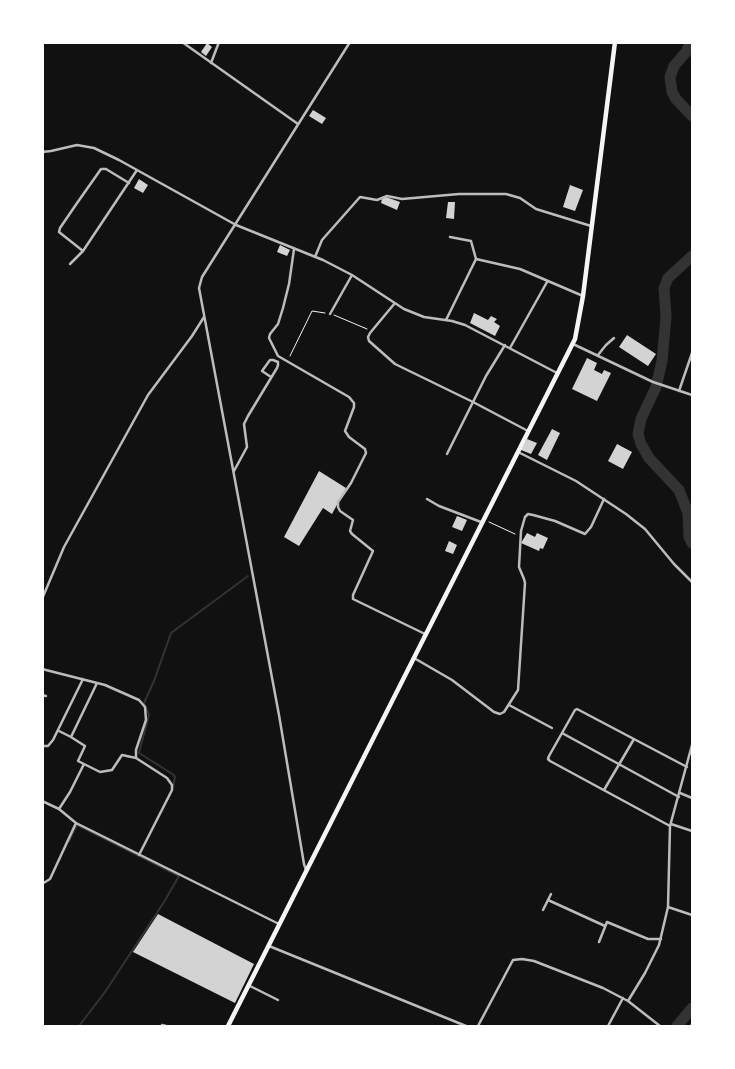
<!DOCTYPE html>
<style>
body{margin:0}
#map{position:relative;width:735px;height:1069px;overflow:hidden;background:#111;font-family:"Open Sans",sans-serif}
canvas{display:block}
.frame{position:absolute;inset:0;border:44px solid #fff;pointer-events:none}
</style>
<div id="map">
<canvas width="735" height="1069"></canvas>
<div class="frame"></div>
</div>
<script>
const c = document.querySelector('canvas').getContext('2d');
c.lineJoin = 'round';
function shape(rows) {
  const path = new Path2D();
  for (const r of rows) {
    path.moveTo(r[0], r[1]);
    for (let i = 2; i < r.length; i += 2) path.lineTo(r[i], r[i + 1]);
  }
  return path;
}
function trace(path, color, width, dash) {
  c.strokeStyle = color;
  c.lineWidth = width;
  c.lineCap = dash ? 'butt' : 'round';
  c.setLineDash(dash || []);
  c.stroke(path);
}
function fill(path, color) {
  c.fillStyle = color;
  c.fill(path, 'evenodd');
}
trace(shape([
 [173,787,175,777,174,775,139,753,149,715,144,703,154,681,171,633,248,576],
 [69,841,77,825,179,876,164,902,105,992,79,1026]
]), '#333', 2);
trace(shape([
 [691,42,686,52,674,66,670,77,672,92,676,99,692,116],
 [692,256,668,278,664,288,666,317,662,361,656,387,641,419,638,434,641,444,649,458,679,490,688,513,689,537,692,543],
 [677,1026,692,1008]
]), '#333', 11);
fill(shape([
 [207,43,212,47,206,56,201,52],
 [313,110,326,118,322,124,309,116],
 [139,179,148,185,143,193,134,188],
 [570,185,583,190,575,211,563,207],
 [386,197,400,202,397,210,381,203,382,199],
 [448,202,455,202,454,219,446,218],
 [280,245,290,250,287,256,277,252],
 [474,313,488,320,491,316,497,319,494,322,500,326,495,336,470,323],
 [627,335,656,354,648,366,619,347],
 [587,358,597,363,594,370,602,374,604,370,611,373,597,401,572,389],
 [552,429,560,433,547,460,538,455],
 [527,439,537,443,531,454,521,450],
 [617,444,632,452,623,469,608,461],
 [319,471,346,488,332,514,323,508,299,546,284,537],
 [457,516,467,520,462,531,452,527],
 [527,533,535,537,537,533,548,538,543,549,540,548,539,551,521,543],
 [449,541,457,545,453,554,445,551],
 [158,914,254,964,235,1003,133,952]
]), '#d3d3d3');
trace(shape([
 [334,315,367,329],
 [290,356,312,311,325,313],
 [489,522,515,534]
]), '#f5f5f5', 1);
trace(shape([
 [182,42,298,124],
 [211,63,219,42],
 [42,152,51,151,77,145,94,148,119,160,236,225,323,260,352,275,404,309,424,317,452,321,465,325,557,373],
 [294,249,289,284,283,308,278,324,270,334,269,338,278,356,349,397,354,403,354,407,345,431,349,437,365,449,366,453,351,483,338,502,338,507,340,511,353,520,350,531,352,534,373,551,353,595,353,599,425,634],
 [83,251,59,232,60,228,75,206,101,169,106,169,129,183],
 [315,257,322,240,360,197,377,200,387,196,402,199,459,194,506,194,520,198,536,209,591,226],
 [476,259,520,269,583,296],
 [70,264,83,251,137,170],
 [395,303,370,333,368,337,369,341,395,364,473,402,447,454],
 [330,314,352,275],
 [446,320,476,259,471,241,450,237],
 [573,344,653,382,692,395],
 [505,345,486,376,473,402,528,431],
 [510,348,547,282],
 [598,355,606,345,614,338],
 [679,391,692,353],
 [518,452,576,481,626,514,645,529,674,564,692,582],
 [234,471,247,447,244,424,248,416,277,368,278,365,278,362,273,360,270,360,262,371,271,377],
 [427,499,439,506,481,522],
 [42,599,64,547,148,395,192,336,204,317],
 [414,658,452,680,494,712,500,714,504,712,518,690,525,583,524,579,519,567,521,531,525,517,528,514,533,515,555,521,585,534,591,527,604,499],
 [42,669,105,685,139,700,145,707,146,720,136,750,136,758,167,778,172,785,172,790,139,855],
 [42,695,46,696],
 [509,705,552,728],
 [59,731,71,737],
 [562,733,679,797],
 [42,746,48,746,53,740,83,679],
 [84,764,78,761,85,746,71,737,97,683],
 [42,771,42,773],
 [604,790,634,739],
 [680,793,692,798],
 [42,801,59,809],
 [76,823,59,809,70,792,84,764,100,772,112,770,122,755,136,758],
 [671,824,692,831],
 [670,826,550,761,548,759,549,756,575,710,577,709,687,767],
 [306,870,304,864,279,715,199,288,202,277,350,42],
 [42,884,50,879,76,823,279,924],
 [548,900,551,894],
 [668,907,692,915],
 [543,910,548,900,605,926],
 [599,942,607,922,648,939,661,939],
 [269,946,466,1026],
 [250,986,278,1000],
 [628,1001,645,973,659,945,668,907,670,826,692,745],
 [162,1025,166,1026],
 [478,1026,513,960,522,959,534,961,603,988,628,1001,660,1026],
 [608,1026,623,998],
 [691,1026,692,1025]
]), '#bcbcbc', 2.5);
trace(shape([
 [228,1026,575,339,583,296,615,42]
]), '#f5f5f5', 4.5);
</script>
